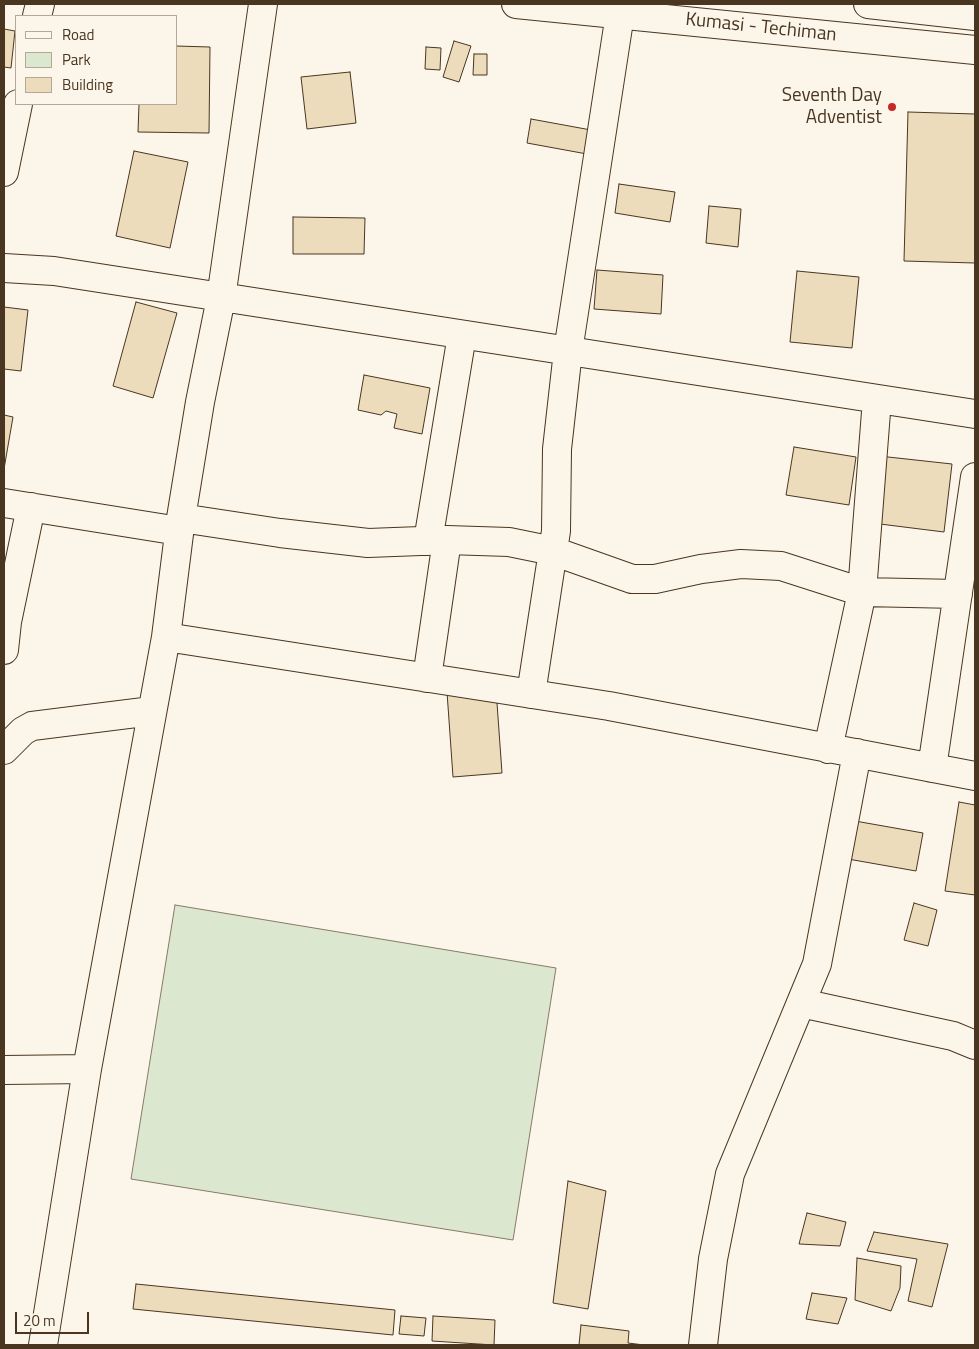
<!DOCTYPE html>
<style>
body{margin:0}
#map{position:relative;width:979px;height:1349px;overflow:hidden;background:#fbf6e9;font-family:"Titillium Web",sans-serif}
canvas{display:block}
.frame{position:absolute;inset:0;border:5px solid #4a3520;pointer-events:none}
.legend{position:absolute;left:15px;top:15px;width:162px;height:90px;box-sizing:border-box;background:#fbf6e9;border:1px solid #b4a999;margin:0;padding:6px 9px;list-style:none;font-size:15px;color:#4a3520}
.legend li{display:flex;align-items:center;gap:10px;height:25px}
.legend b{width:25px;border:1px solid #b4a999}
.scale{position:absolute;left:15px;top:1312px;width:74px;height:22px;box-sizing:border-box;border:2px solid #4a3520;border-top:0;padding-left:6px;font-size:15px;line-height:18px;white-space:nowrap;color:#4a3520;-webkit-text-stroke:4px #fbf6e9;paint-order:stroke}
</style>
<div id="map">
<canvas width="979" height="1349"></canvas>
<div class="frame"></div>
<ul class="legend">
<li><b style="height:6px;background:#fbf6e9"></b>Road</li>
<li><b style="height:14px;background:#dce7d0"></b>Park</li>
<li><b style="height:14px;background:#ecdcbc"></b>Building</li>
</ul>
<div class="scale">20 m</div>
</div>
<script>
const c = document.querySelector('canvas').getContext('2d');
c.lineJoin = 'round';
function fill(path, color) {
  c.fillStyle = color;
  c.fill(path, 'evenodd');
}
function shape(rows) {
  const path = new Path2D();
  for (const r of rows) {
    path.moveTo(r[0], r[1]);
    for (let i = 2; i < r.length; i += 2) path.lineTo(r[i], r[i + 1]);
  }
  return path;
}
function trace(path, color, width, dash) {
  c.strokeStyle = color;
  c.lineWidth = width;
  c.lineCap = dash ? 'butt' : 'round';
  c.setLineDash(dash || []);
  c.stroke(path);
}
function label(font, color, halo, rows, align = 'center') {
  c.font = font + ' "Titillium Web",sans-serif';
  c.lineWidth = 4;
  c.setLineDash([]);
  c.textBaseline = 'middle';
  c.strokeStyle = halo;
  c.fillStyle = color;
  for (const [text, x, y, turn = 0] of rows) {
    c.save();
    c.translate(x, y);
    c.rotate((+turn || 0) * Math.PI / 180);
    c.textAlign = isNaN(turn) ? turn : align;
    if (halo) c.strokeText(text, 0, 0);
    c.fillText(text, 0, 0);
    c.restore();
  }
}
const green = shape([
 [175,905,556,968,513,1240,131,1179,175,905]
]);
fill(green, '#dce7d0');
trace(green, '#887966', 1);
const building = shape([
 [4,29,15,31,11,68,4,67,4,29],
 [454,41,471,46,459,82,443,77,454,41],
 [176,46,210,47,209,133,138,132,139,104,176,104,176,46],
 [426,47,441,48,440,70,425,69,426,47],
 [474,54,487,54,487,75,473,75,474,54],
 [350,72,356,123,307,129,301,77,350,72],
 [908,112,975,114,975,263,904,261,908,112],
 [531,119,591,130,587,154,527,143,531,119],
 [134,151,188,162,170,248,116,236,134,151],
 [619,184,675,192,670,222,615,213,619,184],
 [709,206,741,209,738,247,706,243,709,206],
 [293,217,365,218,364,254,293,254,293,217],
 [597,270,663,275,661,314,594,309,597,270],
 [797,271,859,277,852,348,790,342,797,271],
 [136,302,177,313,153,398,113,386,136,302],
 [4,307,28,310,21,371,4,369,4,307],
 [364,375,430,388,422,434,394,428,397,414,386,411,381,415,358,410,364,375],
 [4,415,13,417,4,469,4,415],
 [794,447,856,457,849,505,786,495,794,447],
 [879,456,952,464,944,532,872,523,879,456],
 [496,689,502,773,453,777,447,692,496,689],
 [959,802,975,805,975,895,945,891,959,802],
 [855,821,923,833,916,871,848,859,855,821],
 [914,903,937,910,928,946,904,940,914,903],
 [568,1181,606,1191,588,1309,553,1303,568,1181],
 [807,1213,846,1222,840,1246,799,1244,807,1213],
 [874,1232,948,1244,932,1307,908,1301,917,1259,867,1251,874,1232],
 [857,1258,901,1266,900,1288,891,1311,855,1300,857,1258],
 [136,1284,395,1310,393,1335,133,1309,136,1284],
 [812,1293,847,1298,838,1324,806,1319,812,1293],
 [401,1316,426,1318,424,1336,399,1334,401,1316],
 [433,1316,495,1320,494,1345,432,1341,433,1316],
 [581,1325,629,1331,628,1343,644,1345,579,1345,581,1325]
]);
fill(building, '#ecdcbc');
trace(building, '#4a3520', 1);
const minor = shape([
 [37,16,40,4],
 [4,172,18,104],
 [4,268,54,271,975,414],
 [4,503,179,531],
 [181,518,280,533,368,543,447,540,509,542,553,551,632,579,655,579,701,569,741,564,781,566,862,592,958,594],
 [428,541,462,335],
 [166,637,609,706,975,776],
 [4,650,7,622,31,507],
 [427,678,447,540],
 [531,694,556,531,557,449,568,351,620,14],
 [828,749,862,592,877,399],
 [4,750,23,731,32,726,152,711],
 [932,768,975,477],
 [801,1003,953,1036,975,1045],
 [4,1070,87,1069],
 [43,1345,87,1069,166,637,181,518,200,402,221,298,263,4],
 [703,1345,713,1259,730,1174,817,964,857,753]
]);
const highway = shape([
 [516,4,975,50],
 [868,4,975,16]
]);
trace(minor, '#4a3520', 30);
trace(highway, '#4a3520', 30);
trace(minor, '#fbf6e9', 28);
trace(highway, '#fbf6e9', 28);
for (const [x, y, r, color] of [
 [892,107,5,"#c62828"]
]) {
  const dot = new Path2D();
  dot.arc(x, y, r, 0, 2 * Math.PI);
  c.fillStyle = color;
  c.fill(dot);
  trace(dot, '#fbf6e9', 2);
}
label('19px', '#4a3520', '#fbf6e9', [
 ["Kumasi - Techiman",761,28,6]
]);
label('19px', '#4a3520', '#fbf6e9', [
 ["Seventh Day",882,96],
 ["Adventist",882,118]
], 'right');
</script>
